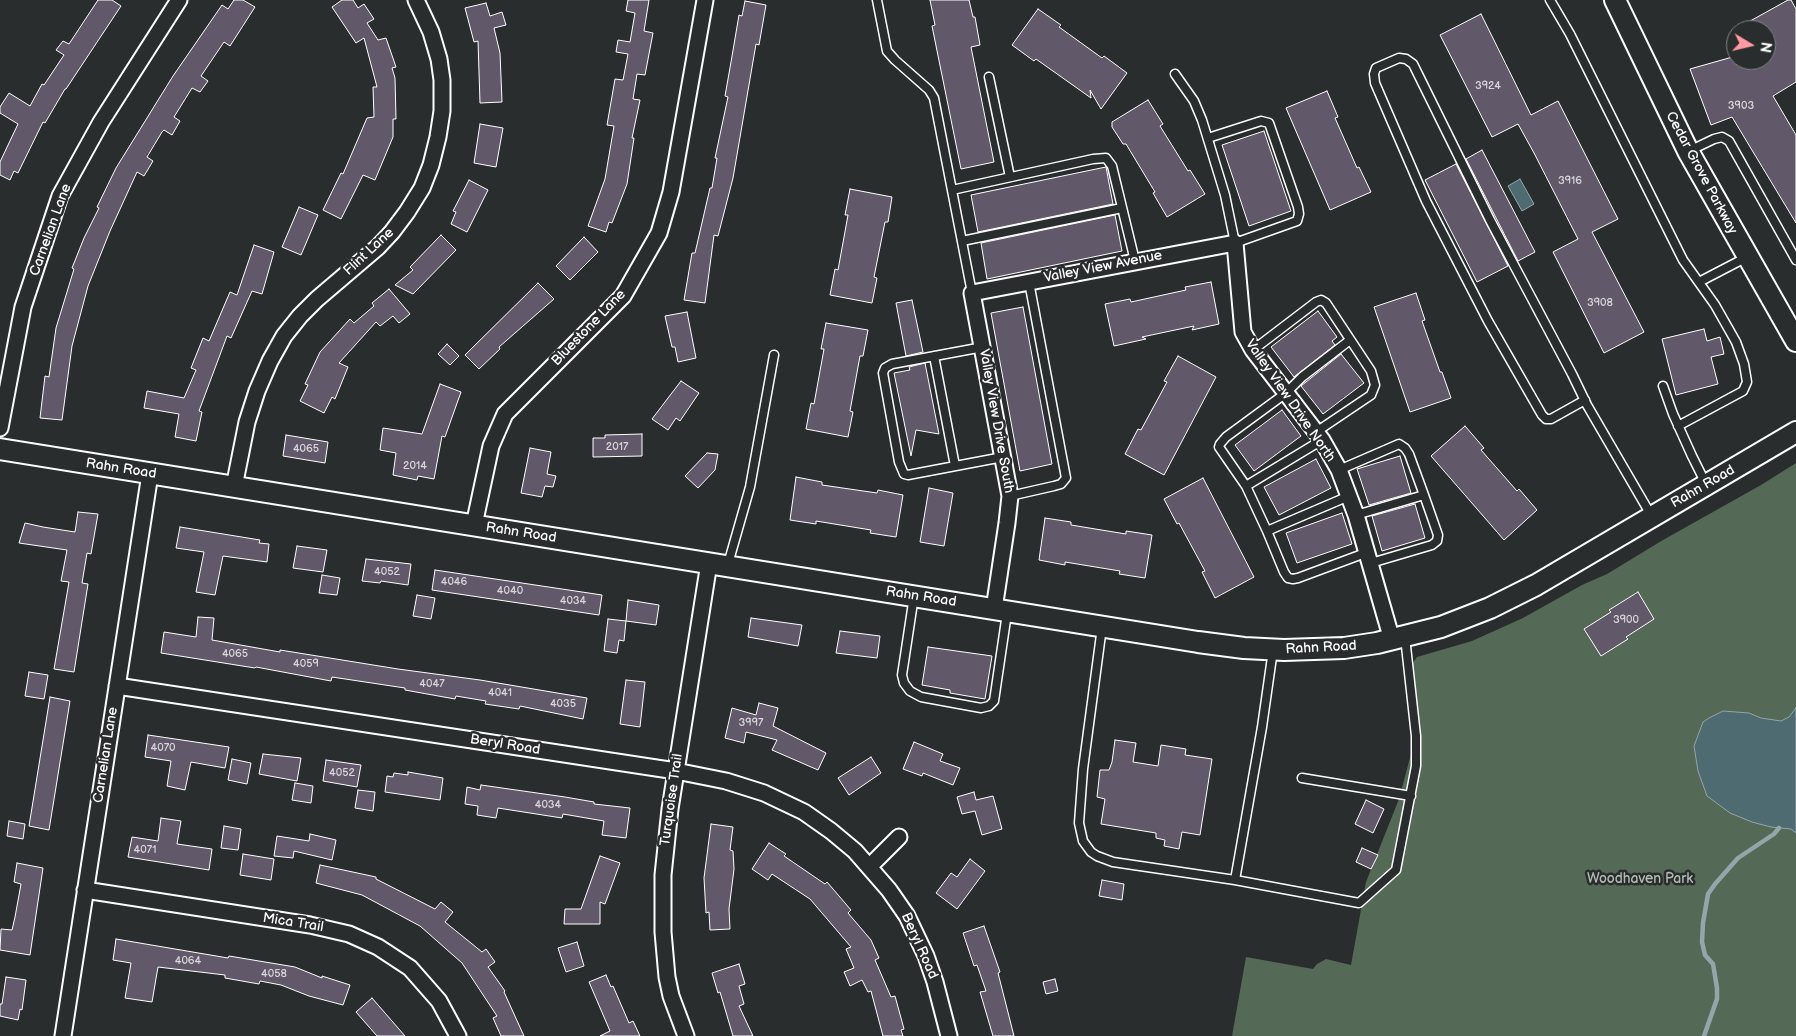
<!DOCTYPE html>
<style>
body{margin:0}
#map{position:relative;width:1796px;height:1036px;overflow:hidden;background:#2a2d2e;font-family:"Balsamiq Sans",sans-serif}
canvas{display:block}
.north{position:absolute;left:1726px;top:20px;width:50px;height:50px;box-sizing:border-box;background:#2a2d2e;border:1px solid #7f8182;border-radius:50%;rotate:99deg;font-size:14px;font-weight:700;line-height:20px;text-align:center;color:#fff}
.north::after{content:'';display:block;margin:auto;width:18px;height:22px;background:#ff9aa2;clip-path:polygon(50% 0,100% 100%,50% 72%,0 100%)}
</style>
<div id="map">
<canvas width="1796" height="1036"></canvas>
<div class="north">N</div>
</div>
<script>
const c = document.querySelector('canvas').getContext('2d');
c.lineJoin = 'round';
function fill(path, color) {
  c.fillStyle = color;
  c.fill(path, 'evenodd');
}
function shape(rows) {
  const path = new Path2D();
  for (const r of rows) {
    path.moveTo(r[0], r[1]);
    for (let i = 2; i < r.length; i += 2) path.lineTo(r[i], r[i + 1]);
  }
  return path;
}
function trace(path, color, width, dash) {
  c.strokeStyle = color;
  c.lineWidth = width;
  c.lineCap = dash ? 'butt' : 'round';
  c.setLineDash(dash || []);
  c.stroke(path);
}
function label(font, color, halo, rows, align = 'center') {
  c.font = font + ' "Balsamiq Sans",sans-serif';
  c.lineWidth = 5;
  c.setLineDash([]);
  c.textBaseline = 'middle';
  c.strokeStyle = halo;
  c.fillStyle = color;
  for (const [text, x, y, turn = 0] of rows) {
    c.save();
    c.translate(x, y);
    c.rotate((+turn || 0) * Math.PI / 180);
    c.textAlign = isNaN(turn) ? turn : align;
    if (halo) c.strokeText(text, 0, 0);
    c.fillText(text, 0, 0);
    c.restore();
  }
}
fill(shape([
 [1796,463,1796,1036,1232,1036,1246,957,1313,969,1317,964,1326,959,1351,965,1366,882,1399,799,1411,754,1413,725,1411,666,1417,657,1472,641,1523,618,1582,585,1607,574,1663,540,1761,485]
]), '#546a56');
const water = shape([
 [1520,179,1534,204,1522,211,1508,186,1520,179],
 [1796,708,1796,833,1791,829,1771,827,1752,822,1730,813,1707,796,1698,771,1694,746,1703,722,1709,718,1723,711,1749,713,1761,718,1781,721,1789,717,1796,708]
]);
fill(water, '#4d6b71');
trace(water, '#94a6aa', 1);
trace(shape([
 [1704,1036,1717,999,1717,988,1713,964,1705,955,1702,942,1703,923,1708,894,1715,884,1738,858,1774,834,1779,828]
]), '#94a6aa', 4.5);
const building = shape([
 [98,0,112,0,121,6,66,89,65,89,45,123,43,122,18,173,14,171,10,180,0,175,0,162,18,124,0,113,0,107,9,93,30,106,42,84,44,85,64,55,56,50,63,41,69,44,98,0],
 [234,0,243,0,255,7,230,46,224,42,201,76,208,81,200,92,192,88,174,117,180,121,172,135,164,130,162,132,147,157,153,161,144,176,137,172,110,231,88,286,72,346,62,420,40,418,45,376,49,377,56,328,74,269,72,268,84,238,99,208,97,207,116,168,173,76,222,5,228,9,234,0],
 [342,0,353,0,358,8,364,4,374,19,367,23,378,40,386,38,396,67,392,68,395,78,396,119,393,119,393,137,375,180,363,175,341,219,323,210,341,173,343,174,367,118,374,117,373,87,377,87,364,38,356,43,332,7,342,0],
 [628,0,649,0,644,31,653,33,645,75,637,74,633,99,640,100,632,138,634,138,627,184,612,223,609,222,606,232,588,226,605,179,614,126,607,125,615,79,623,80,628,54,616,52,618,40,630,42,635,13,626,11,628,0],
 [930,0,969,0,973,17,975,17,980,45,971,47,994,162,961,169,932,26,935,25,930,0],
 [1788,0,1791,0,1796,9,1796,82,1773,96,1796,135,1796,223,1732,117,1711,125,1690,69,1736,56,1736,60,1766,60,1766,30,1734,30,1788,0],
 [745,1,766,5,759,45,756,44,733,178,718,236,714,235,705,303,684,300,692,253,695,253,710,188,712,188,717,158,715,158,728,97,725,96,731,62,739,15,742,16,745,1],
 [486,3,490,16,502,12,506,25,494,28,500,53,502,102,480,103,478,41,474,42,465,8,486,3],
 [1038,9,1061,25,1059,27,1102,58,1104,56,1127,73,1101,109,1090,90,1091,98,1036,59,1034,61,1012,45,1038,9],
 [1481,14,1531,115,1558,101,1618,219,1592,232,1644,332,1604,353,1553,252,1578,239,1534,153,1518,124,1492,137,1440,35,1481,14],
 [1327,91,1338,117,1335,118,1357,168,1359,167,1371,192,1330,210,1286,108,1327,91],
 [1148,100,1163,124,1160,126,1188,171,1190,170,1205,194,1167,217,1153,193,1155,192,1126,144,1123,144,1112,127,1112,122,1148,100],
 [480,124,503,128,496,167,474,163,480,124],
 [1264,131,1291,211,1249,226,1222,145,1264,131],
 [1482,150,1535,252,1518,261,1466,159,1482,150],
 [1456,164,1508,266,1477,282,1425,180,1456,164],
 [1106,167,1113,204,978,232,971,195,1106,167],
 [469,180,488,190,467,232,451,224,456,212,453,211,469,180],
 [850,189,892,197,888,222,885,222,874,277,877,278,872,303,830,295,835,269,838,270,848,215,845,215,850,189],
 [299,207,318,215,301,255,282,247,299,207],
 [1115,215,1122,251,987,279,981,243,1115,215],
 [441,235,456,250,413,294,395,285,413,270,410,267,441,235],
 [584,237,598,252,570,280,556,266,584,237],
 [254,245,274,252,262,294,252,291,231,338,227,336,199,411,202,412,196,441,175,437,179,414,144,408,147,391,184,398,196,370,191,368,203,338,209,341,230,292,237,295,254,245],
 [1211,282,1219,324,1192,330,1194,326,1142,337,1146,339,1114,346,1105,304,1130,299,1131,302,1186,290,1185,287,1211,282],
 [538,283,554,299,499,347,500,349,479,369,465,355,538,283],
 [389,289,410,314,399,323,393,316,380,326,376,322,339,363,348,367,335,399,332,397,324,413,300,401,308,385,305,384,320,352,350,319,354,323,374,306,372,303,389,289],
 [1416,293,1425,320,1422,321,1440,372,1442,372,1451,398,1410,412,1374,307,1416,293],
 [912,300,923,352,906,356,896,303,912,300],
 [1023,307,1052,464,1020,471,991,313,1023,307],
 [1318,311,1337,337,1332,341,1335,345,1294,377,1271,347,1318,311],
 [687,312,696,358,678,362,675,347,672,347,665,316,687,312],
 [826,323,868,330,863,356,860,356,850,411,853,412,848,437,806,429,811,403,814,404,824,349,821,349,826,323],
 [1704,329,1707,341,1720,337,1724,354,1711,357,1718,384,1676,395,1662,339,1704,329],
 [447,344,459,356,450,365,438,354,447,344],
 [1341,354,1364,383,1323,414,1301,386,1341,354],
 [1178,356,1216,377,1164,475,1125,454,1138,429,1141,430,1167,382,1164,381,1178,356],
 [925,363,939,434,916,430,911,456,894,373,910,370,909,367,925,363],
 [681,381,699,393,680,421,676,418,668,430,652,419,681,381],
 [440,384,461,392,445,437,442,436,434,479,418,476,417,480,393,475,396,453,380,450,383,428,422,434,440,384],
 [1282,410,1301,436,1254,471,1235,445,1282,410],
 [1465,426,1484,448,1481,450,1517,491,1519,489,1537,510,1504,540,1431,456,1465,426],
 [642,434,642,456,593,457,593,438,605,438,605,435,642,434],
 [286,435,328,442,325,463,283,456,286,435],
 [530,448,551,452,547,474,556,476,553,487,545,486,542,497,521,493,530,448],
 [707,453,718,454,715,470,698,488,685,476,707,453],
 [1400,456,1411,493,1369,505,1357,469,1400,456],
 [1316,459,1331,488,1279,515,1264,487,1316,459],
 [796,477,822,482,822,485,877,493,878,490,903,495,896,537,870,533,871,530,816,521,816,524,790,520,796,477],
 [1203,478,1254,577,1215,598,1202,572,1205,571,1179,523,1177,524,1164,499,1203,478],
 [929,488,953,493,944,546,920,542,929,488],
 [1415,504,1425,538,1382,551,1372,516,1415,504],
 [78,512,98,514,91,554,87,553,82,583,88,584,74,672,54,669,69,582,61,581,67,550,19,543,25,523,43,527,75,532,78,512],
 [1342,513,1352,544,1297,563,1286,533,1342,513],
 [1045,518,1071,522,1071,525,1126,534,1126,531,1152,535,1145,578,1119,574,1120,571,1065,562,1065,565,1039,560,1045,518],
 [180,527,260,540,259,543,269,544,267,562,223,556,215,595,196,592,204,552,176,548,180,527],
 [297,546,327,550,323,572,293,568,297,546],
 [366,559,411,564,408,585,381,581,380,583,362,581,366,559],
 [435,570,602,595,599,615,432,590,435,570],
 [322,575,340,578,337,595,319,593,322,575],
 [1638,592,1654,619,1626,637,1628,639,1601,656,1584,629,1611,612,1609,610,1638,592],
 [417,595,435,598,431,619,413,616,417,595],
 [628,600,659,605,656,625,626,621,628,600],
 [198,617,214,618,212,640,280,652,280,650,398,669,480,680,587,698,583,719,520,706,519,709,485,704,486,701,456,696,455,699,405,690,405,688,332,677,331,681,256,667,255,668,161,653,164,632,196,637,198,617],
 [751,618,802,625,798,646,748,637,751,618],
 [608,619,626,621,624,641,619,640,617,653,604,651,608,619],
 [840,631,880,636,877,658,836,653,840,631],
 [928,647,992,656,985,699,950,693,950,690,922,685,928,647],
 [29,672,48,675,44,699,25,696,29,672],
 [626,680,645,682,640,727,620,724,626,680],
 [50,697,70,701,49,830,29,826,50,697],
 [759,703,778,708,773,726,826,753,818,770,772,750,777,740,746,732,744,743,725,738,732,708,756,715,759,703],
 [148,735,229,747,225,768,191,762,185,790,167,786,171,761,145,757,148,735],
 [1115,740,1136,743,1133,762,1158,766,1161,745,1186,749,1185,755,1212,759,1200,835,1182,832,1179,849,1164,846,1165,840,1156,838,1156,833,1101,824,1105,799,1097,797,1100,770,1109,770,1112,762,1115,740],
 [914,742,943,754,940,761,960,768,953,785,923,773,922,776,903,769,914,742],
 [263,754,301,758,297,781,259,774,263,754],
 [871,757,881,773,849,795,838,778,871,757],
 [232,759,251,763,247,784,228,780,232,759],
 [326,760,361,765,357,787,323,781,326,760],
 [408,772,443,778,440,800,385,792,387,776,393,777,394,773,408,775,408,772],
 [295,783,313,786,311,803,292,800,295,783],
 [481,785,565,797,594,802,594,804,630,808,626,838,602,835,604,821,563,814,562,818,498,808,496,818,477,815,478,806,465,804,467,787,480,790,481,785],
 [358,790,375,792,373,811,355,808,358,790],
 [974,792,976,800,993,796,1002,829,982,835,975,811,962,814,957,797,974,792],
 [1366,800,1384,809,1373,833,1355,824,1366,800],
 [161,818,181,821,177,844,212,849,209,870,128,857,132,837,158,841,161,818],
 [9,821,25,824,23,839,7,836,9,821],
 [711,824,733,827,730,850,733,851,734,869,729,909,730,929,710,930,709,912,706,913,704,878,711,824],
 [224,826,241,829,238,850,221,848,224,826],
 [310,834,336,840,332,860,294,851,293,858,274,856,277,836,309,841,310,834],
 [769,843,786,854,784,856,825,884,827,882,851,910,848,913,871,940,879,958,875,960,891,997,895,996,904,1029,901,1030,903,1036,883,1036,871,991,868,992,862,980,850,986,844,972,854,968,846,949,851,947,810,899,772,874,768,880,752,869,769,843],
 [1362,848,1378,855,1371,869,1356,862,1362,848],
 [243,854,274,859,271,880,240,875,243,854],
 [600,856,620,863,605,904,600,902,600,924,564,924,565,909,581,909,600,856],
 [970,859,985,871,957,909,936,893,951,873,957,877,970,859],
 [17,863,43,868,30,955,0,950,1,929,12,930,15,917,21,884,14,882,17,863],
 [320,865,376,877,376,879,435,909,441,902,453,912,445,922,482,952,486,949,495,962,488,967,505,991,504,992,524,1036,501,1036,493,1018,497,1016,462,963,420,926,362,895,316,883,320,865],
 [1102,880,1124,884,1122,900,1099,896,1102,880],
 [984,926,1000,972,998,973,1014,1036,993,1036,980,992,986,991,977,965,974,966,963,933,984,926],
 [116,939,228,958,229,956,295,967,322,978,322,976,350,985,343,1005,309,996,281,985,260,981,259,984,225,978,225,975,158,967,152,1002,125,998,131,963,113,960,116,939],
 [577,942,584,966,566,972,558,948,577,942],
 [739,964,745,984,739,986,744,1004,739,1006,753,1036,733,1036,720,992,718,993,712,973,739,964],
 [606,975,611,987,613,986,629,1023,633,1021,640,1036,600,1036,610,1031,589,982,606,975],
 [6,977,26,980,22,1010,20,1009,18,1020,0,1016,0,1004,2,1004,6,977],
 [1055,979,1058,991,1046,994,1043,982,1055,979],
 [372,998,405,1036,377,1036,356,1012,372,998]
]);
fill(building, '#615969');
trace(building, '#fff', 1);
const lane = shape([
 [877,0,887,51,895,60,929,90,934,98,972,293],
 [1550,0,1570,34,1683,260,1715,305,1736,342,1744,364,1747,382,1743,391,1678,426],
 [1175,74,1194,101,1202,120,1225,195,1235,243,1297,221,1299,214,1298,207,1269,123,1261,121,1208,138],
 [989,77,1010,177],
 [1689,151,1714,139,1722,137,1729,141,1796,260],
 [952,190,1093,159,1106,158,1112,166,1135,261],
 [962,241,1122,208],
 [1699,282,1747,257],
 [1350,340,1302,377,1286,393,1226,437,1220,444,1219,447,1246,486,1267,531,1284,572,1288,578,1293,579,1298,578,1368,552],
 [983,347,892,364,885,368,883,373,899,462,904,474,908,475,1003,457],
 [1253,350,1316,302,1321,300,1326,303,1371,371,1375,385,1371,395,1316,432],
 [934,356,955,466],
 [1663,386,1673,414,1692,456,1706,484],
 [1585,400,1551,419,1546,419,1542,415,1488,321,1426,201,1375,83,1374,74,1376,68,1399,58,1406,59,1413,64,1490,220,1572,374,1587,405,1651,515],
 [1339,470,1399,444,1405,448,1409,454,1424,495,1438,535,1437,541,1432,545,1371,563],
 [1246,486,1322,440],
 [1010,496,1054,486,1061,484,1066,478,1029,282],
 [1356,515,1424,495],
 [1267,531,1349,496],
 [728,564,750,487,774,355],
 [914,596,902,675,904,683,910,691,921,697,981,708,989,706,994,701,1007,613],
 [1102,627,1083,769,1079,823,1083,841,1091,852,1097,856,1113,862,1235,880,1359,903,1396,870,1416,766,1416,736,1405,637],
 [1302,778,1411,796],
 [1235,880,1262,727,1273,650]
]);
const street = shape([
 [0,428,23,307,60,196,101,122,179,0],
 [234,487,247,422,257,391,270,361,284,336,300,316,317,299,378,247,392,232,407,212,422,188,431,165,438,137,442,111,442,80,439,59,431,32,416,0],
 [474,525,491,446,505,414,623,296,659,233,671,192,705,0],
 [994,609,1007,523,1010,496,972,293,1235,243,1243,332,1253,350,1322,440,1339,470,1356,515,1392,640],
 [117,686,676,771,726,781,764,793,804,812,831,831,855,851,889,890,907,916,926,956,935,982,949,1036],
 [869,867,899,837],
 [85,890,310,925,349,934,378,947,410,968,439,1001,458,1036],
 [63,1036,150,474],
 [686,1036,671,996,667,977,663,932,663,875,670,809,709,563]
]);
const secondary = shape([
 [1615,0,1688,151,1796,341],
 [0,449,1198,642,1244,648,1284,650,1344,648,1377,643,1441,627,1490,608,1536,585,1796,432]
]);
trace(lane, '#fff', 11);
trace(street, '#fff', 19);
trace(secondary, '#fff', 24);
trace(lane, '#2a2d2e', 8);
trace(street, '#2a2d2e', 15);
trace(secondary, '#2a2d2e', 20);
label('11px', '#d8d6da', null, [
 ["3924",1488,86],
 ["3903",1741,106],
 ["3916",1570,181],
 ["3908",1600,303],
 ["2017",617,447],
 ["4065",306,449],
 ["2014",415,466],
 ["4052",387,572],
 ["4046",454,582],
 ["4040",510,591],
 ["4034",573,601],
 ["3900",1626,620],
 ["4065",235,654],
 ["4059",306,664],
 ["4047",432,684],
 ["4041",500,693],
 ["4035",563,704],
 ["3997",751,723],
 ["4070",163,748],
 ["4052",342,773],
 ["4034",548,805],
 ["4071",145,850],
 ["4064",188,961],
 ["4058",274,974]
]);
label('14px', '#fff', '#2a2d2e', [
 ["Cedar Grove Parkway",1701,173,62],
 ["Carnelian Lane",51,230,-70],
 ["Flint Lane",369,252,-43],
 ["Valley View Avenue",1103,267,-11],
 ["Bluestone Lane",589,328,-46],
 ["Valley View Drive North",1290,401,55],
 ["Valley View Drive South",996,421,80],
 ["Rahn Road",121,469,9],
 ["Rahn Road",1703,487,-30],
 ["Rahn Road",521,533,9],
 ["Rahn Road",921,597,9],
 ["Rahn Road",1321,648,-3],
 ["Beryl Road",505,745,9],
 ["Carnelian Lane",106,755,-81],
 ["Turquoise Trail",672,800,-82],
 ["Mica Trail",293,923,9],
 ["Beryl Road",919,946,66]
]);
label('14px', '#b2bcb3', '#2a2d2e', [
 ["Woodhaven Park",1640,879]
]);
</script>
